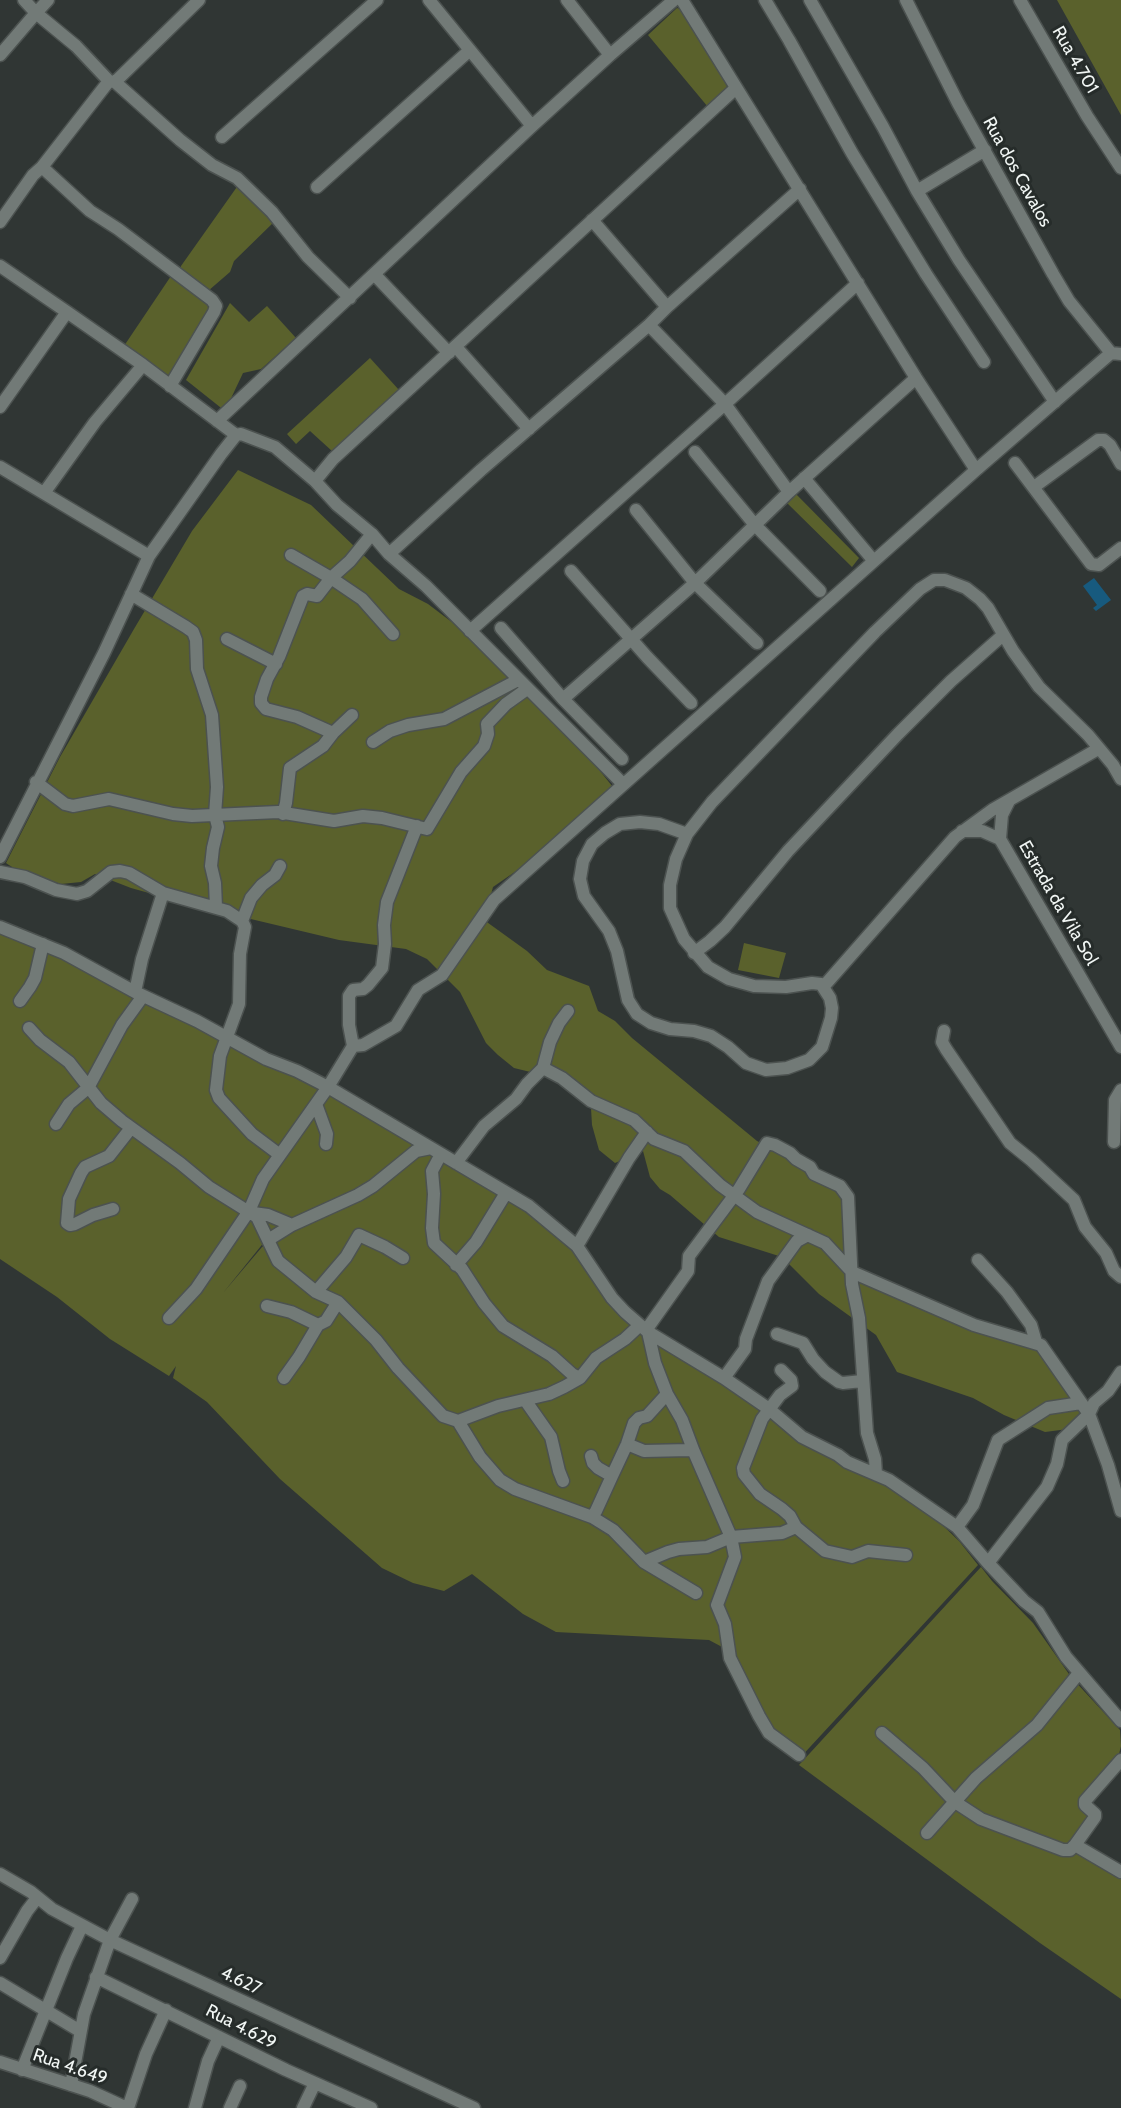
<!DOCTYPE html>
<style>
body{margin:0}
canvas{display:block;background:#303634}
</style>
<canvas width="1121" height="2108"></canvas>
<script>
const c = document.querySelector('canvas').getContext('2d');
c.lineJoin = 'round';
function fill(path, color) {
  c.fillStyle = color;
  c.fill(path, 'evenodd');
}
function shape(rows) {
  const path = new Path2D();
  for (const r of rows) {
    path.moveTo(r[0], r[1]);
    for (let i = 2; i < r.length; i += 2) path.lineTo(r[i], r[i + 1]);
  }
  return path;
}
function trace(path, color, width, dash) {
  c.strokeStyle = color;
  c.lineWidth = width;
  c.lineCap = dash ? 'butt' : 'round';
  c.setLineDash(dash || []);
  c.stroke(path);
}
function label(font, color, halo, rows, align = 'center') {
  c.font = font + ' Cabin,sans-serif';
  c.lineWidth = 6;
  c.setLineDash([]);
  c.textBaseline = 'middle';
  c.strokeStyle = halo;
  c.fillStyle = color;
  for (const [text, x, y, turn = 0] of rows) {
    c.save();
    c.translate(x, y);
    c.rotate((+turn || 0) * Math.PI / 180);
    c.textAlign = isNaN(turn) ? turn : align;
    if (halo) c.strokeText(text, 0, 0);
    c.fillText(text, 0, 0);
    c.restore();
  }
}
fill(shape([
 [1057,0,1121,0,1121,115],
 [677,8,683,10,725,79,727,87,724,92,708,107,648,35],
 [239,184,276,220,234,261,230,272,208,291,180,270,181,266],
 [171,276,206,299,209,309,208,315,169,379,155,370,147,360,124,346],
 [230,303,249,322,267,306,296,338,261,369,243,373,225,411,186,380],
 [370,358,399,390,332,451,310,431,296,444,287,434],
 [238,470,311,505,399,589,428,604,465,632,573,737,612,786,558,842,493,887,484,920,527,951,547,970,589,986,598,1011,615,1021,632,1038,757,1141,781,1153,845,1195,846,1272,1043,1352,1082,1412,1068,1429,1045,1432,1004,1415,973,1398,897,1372,876,1335,819,1294,782,1257,719,1237,670,1195,660,1189,650,1177,643,1151,615,1163,599,1150,592,1125,591,1108,551,1077,514,1068,498,1055,486,1043,460,992,427,959,406,949,339,940,192,905,131,888,95,874,81,882,61,884,15,869,6,863,60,757,134,629,192,531],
 [795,493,859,558,852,567,785,501],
 [0,931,59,956,175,1015,208,1029,220,1038,335,1095,421,1145,374,1184,281,1229,265,1241,223,1293,262,1247,291,1228,364,1195,409,1161,430,1151,525,1207,574,1247,620,1316,746,1397,799,1437,843,1462,897,1488,934,1517,959,1541,978,1565,798,1760,777,1741,761,1716,735,1663,724,1648,709,1640,556,1632,523,1614,472,1574,444,1591,413,1583,382,1568,280,1479,207,1402,173,1378,176,1366,169,1376,110,1339,57,1297,0,1259],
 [744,943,786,953,779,978,738,970],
 [981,1567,992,1581,1033,1623,1071,1677,1120,1730,1121,1746,1117,1762,1085,1800,1091,1813,1073,1845,1121,1874,1121,1999,1040,1943,799,1765]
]), '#5a612c');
fill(shape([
 [1094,578,1111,600,1096,611,1093,608,1097,605,1083,586]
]), '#175a7e');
const minor = shape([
 [48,0,36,13,76,46,109,81],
 [429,0,532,126],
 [567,0,610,55],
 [682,0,916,378,976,470],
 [765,0,789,40,852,153,926,274,984,362],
 [810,0,883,127,917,191,959,260,1055,402],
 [906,0,958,103,1053,274,1069,301,1111,353],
 [1020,0,1087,116,1121,168],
 [0,55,36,13,24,0],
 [115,82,180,140,212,165,237,178,272,212,308,257,350,298],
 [222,137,377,0],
 [42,167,90,211,118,229,212,300,216,306,214,312,170,386],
 [317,187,470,50],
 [917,191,985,150],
 [592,220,667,307],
 [0,222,33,175,42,167,109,81,115,82,199,0],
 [0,266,67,312,0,407],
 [375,275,449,353],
 [67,312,143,365,236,435],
 [649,325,725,404,789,492,695,583,757,643],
 [456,347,529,429],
 [217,421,532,126,610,55,674,0],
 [695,452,755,525,820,591],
 [1015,463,1091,564,1099,565,1121,548],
 [0,467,149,556],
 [804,478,873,560],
 [315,481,333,459,736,88],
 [1034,487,1098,440,1104,440,1110,445,1121,464],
 [789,492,916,378],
 [44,493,95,422,143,365],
 [389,554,481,470,649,325,667,307,800,189],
 [291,555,331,578,362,599,393,634],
 [571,571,647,657,691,703],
 [131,594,186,627,193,632,196,640,197,669,212,715,217,787,215,815,218,827,213,848,211,866,215,883,216,907],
 [501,628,563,699,622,759],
 [470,631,725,404,858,283],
 [227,639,276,664],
 [563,699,695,583,636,510],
 [333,733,297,717,266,709,261,703,261,697,267,679,279,657,303,596,307,594,317,596,331,578,350,561,372,534],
 [373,742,390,731,408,725,444,719,518,680],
 [36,782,65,804,73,806,109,799,173,814,192,816,278,812,334,821,363,816,382,818,427,829,461,772,484,746,488,734,487,724,506,704,527,689],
 [1009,801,1002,815,1000,839,1121,1047],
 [283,814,286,803,290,768,323,746,333,733,352,715],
 [962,831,982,831,1000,839],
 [687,834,659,824,640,822,620,824,605,833,592,844,583,861,580,879,584,896,609,931,617,951,628,1000,637,1014,651,1023,670,1029,694,1031,711,1036,728,1047,746,1063,766,1070,787,1068,809,1060,822,1047,831,1018,832,1008,830,998,821,984,812,983,786,987,754,986,729,979,708,967,684,939,670,908,670,885,676,859,687,834,712,802,875,632,920,589,934,580,945,580,966,588,980,599,988,608,1013,651,1039,687,1088,735,1113,765,1121,779],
 [0,857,104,653,149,556,221,454,236,435,241,434,275,447,315,481,337,505,372,534,389,554,426,586,623,784],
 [0,872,25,877,56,890,77,894,87,891,111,872,120,871,129,873,163,893,227,911,242,921,245,927,240,954,239,1004,220,1056,216,1090,219,1098,252,1134,280,1155],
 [242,921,251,898,262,885,275,875,280,866],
 [0,927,64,953,135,992,197,1021,266,1059,297,1071,328,1087,529,1206,577,1246,612,1298,625,1312,648,1332,724,1378,769,1409,802,1437,838,1455,847,1462,889,1480,957,1527,988,1563,1024,1601,1038,1612,1066,1657,1121,1721],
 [694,953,710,941,725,927,788,851,898,734,951,681,1003,635],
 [824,986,955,837,992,810,1098,749],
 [135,992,142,959,163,893],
 [20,1001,30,987,35,978,43,944],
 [29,1028,40,1040,69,1062,101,1103,122,1121,180,1163,209,1187,257,1217,278,1261,316,1292,338,1302,376,1340,398,1368,443,1416,458,1421,498,1406,549,1394,564,1387,580,1378,596,1358,625,1339,640,1325],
 [944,1031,942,1042,946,1049,1010,1143,1031,1160,1074,1200,1085,1227,1106,1253,1114,1271,1121,1277],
 [353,1046,349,1025,349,996,353,990,363,989,368,985,382,968,385,944,384,925,387,902,417,826],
 [543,1068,562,1078,591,1101,634,1120,654,1139,684,1151,720,1185,757,1212,825,1243,852,1272,974,1325,1041,1345,1089,1414,1108,1465,1121,1511],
 [316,1104,327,1134,326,1144],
 [56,1124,69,1104,88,1088,122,1025,143,996],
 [1114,1142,1115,1100,1121,1090],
 [441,1154,432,1171,434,1194,432,1228,434,1243,462,1269,484,1303,503,1326,552,1356,572,1374,580,1378],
 [456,1163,484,1126,516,1099,527,1084,543,1068,550,1042,559,1023,568,1011],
 [113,1209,93,1215,75,1224,70,1225,67,1223,69,1199,81,1173,85,1167,109,1156,131,1128],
 [253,1213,268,1215,292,1225],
 [268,1240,292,1225,358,1195,373,1186,416,1151,431,1148],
 [577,1246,629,1158,647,1132],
 [978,1260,1007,1292,1031,1325,1036,1342],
 [456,1265,476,1242,506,1193],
 [316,1292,346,1257,359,1235,385,1247,403,1258],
 [267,1306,291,1312,318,1325],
 [169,1318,196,1289,249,1211,263,1179,328,1087,353,1046,363,1045,396,1026,418,990,442,975,494,900,976,470,1111,353,1121,354],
 [777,1334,803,1343,813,1359,825,1372,839,1382,843,1383,862,1381],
 [781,1370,791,1380,792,1386,780,1395,762,1419,743,1468,744,1474,760,1494,782,1509,790,1516,796,1527,825,1551,852,1557,868,1551,906,1555],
 [284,1378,299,1357,318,1325,326,1321,338,1302],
 [724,1378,745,1349,746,1339,768,1281,797,1241,808,1235],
 [525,1400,551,1437,559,1471,563,1481],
 [458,1421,480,1457,500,1480,515,1489,592,1517,613,1530,644,1562,696,1593],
 [627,1444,644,1451,690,1450,694,1452],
 [591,1456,593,1463,598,1468,612,1476,596,1511,592,1517],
 [612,1476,627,1444,634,1423,639,1418,647,1416,667,1394],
 [796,1527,782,1533,731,1537,735,1557,717,1605,725,1624,730,1658,759,1716,769,1733,799,1755],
 [957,1527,973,1505,998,1440,1048,1408,1081,1403],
 [644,1562,668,1552,679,1549,707,1547,731,1537,694,1452,682,1420,667,1394,655,1363,648,1332,649,1326,688,1271,689,1256,739,1189,767,1143,775,1145,790,1153,796,1159,810,1167,814,1174,840,1186,848,1197,852,1284,859,1318,867,1433,875,1459,876,1474],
 [988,1563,1047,1487,1057,1464,1062,1440,1089,1414,1094,1403,1108,1391,1121,1372],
 [882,1733,923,1768,955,1802,981,1819,1063,1850,1070,1850,1075,1845,1121,1872],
 [927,1833,976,1778,1037,1725,1079,1673],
 [1075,1845,1095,1817,1095,1814,1085,1805,1085,1801,1121,1760],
 [0,1874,31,1892,52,1909,110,1940,474,2108],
 [0,1958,27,1911,37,1898],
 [96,1977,286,2070,371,2108],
 [0,1983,80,2031],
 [0,2062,90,2091,127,2108],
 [22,2070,67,1958,82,1926],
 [71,2085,84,2014,110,1940,132,1899],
 [128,2108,146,2054,166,2010],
 [195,2108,208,2061,219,2037],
 [230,2108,240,2086],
 [303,2108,315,2083]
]);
trace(minor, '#4c5250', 15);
trace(minor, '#727a77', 12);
label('18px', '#f1f6f4', '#262c2a', [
 ["Rua 4.701",1075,60,60],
 ["Rua dos Cavalos",1017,172,61],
 ["Estrada da Vila Sol",1058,903,60],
 ["4.627",241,1981,25],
 ["Rua 4.629",241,2027,27],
 ["Rua 4.649",70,2067,19]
]);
</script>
